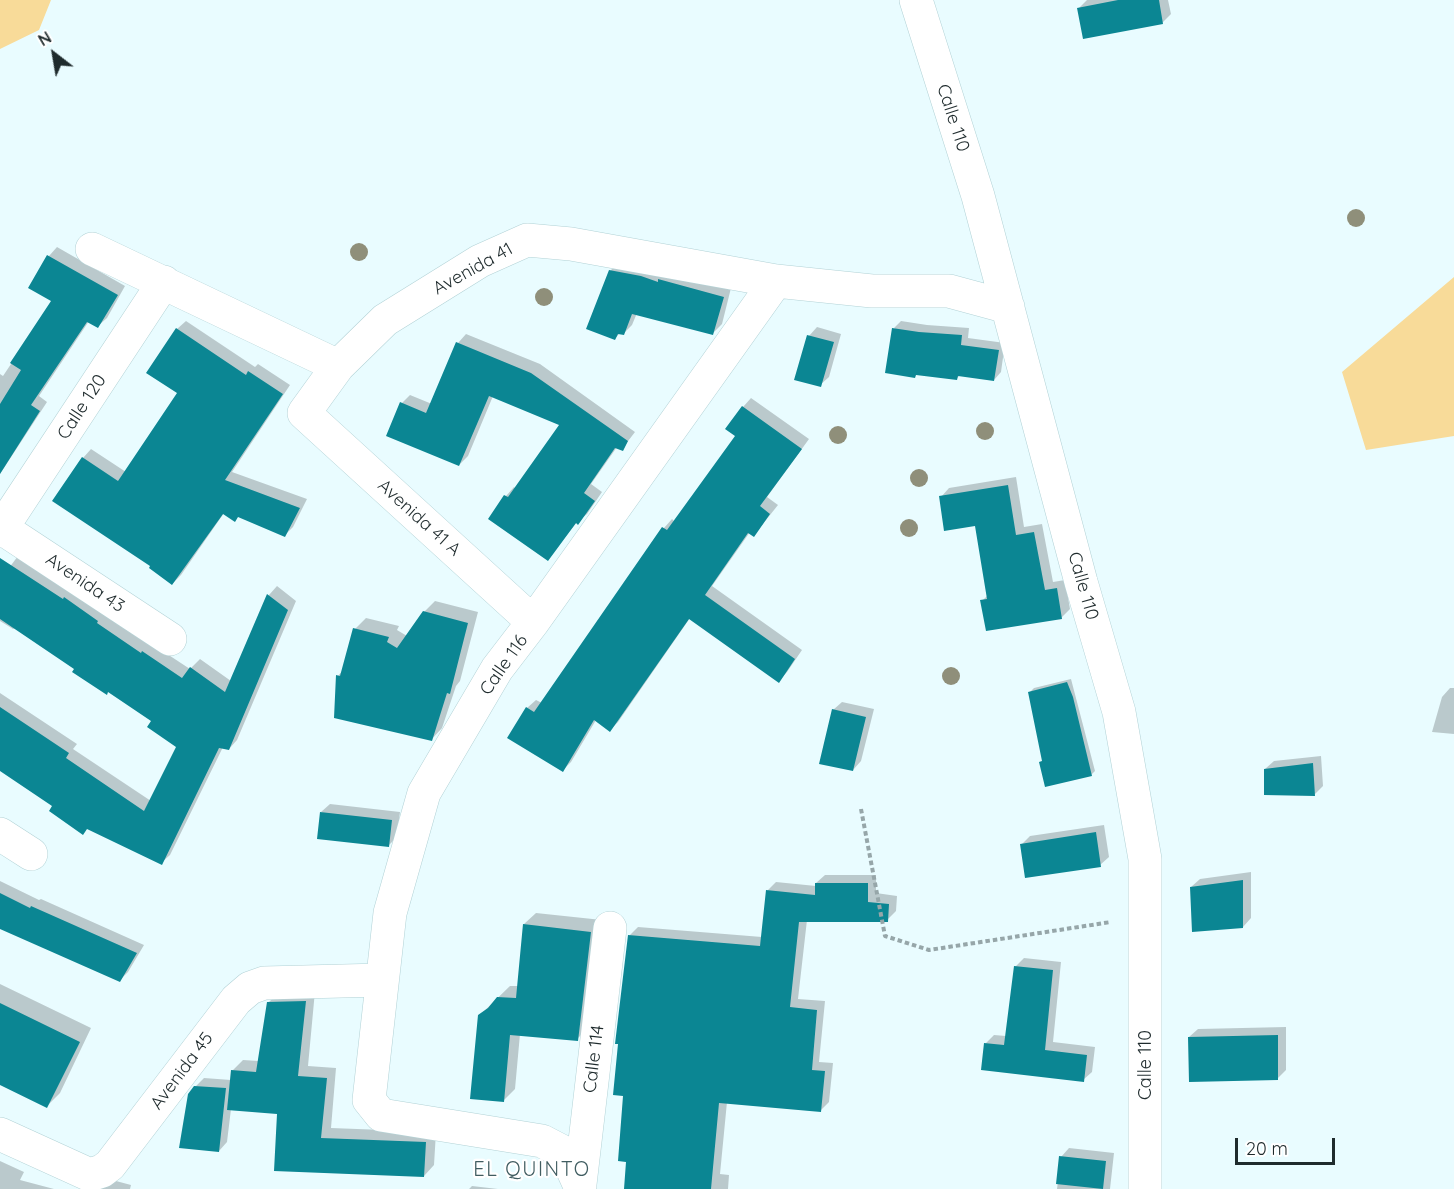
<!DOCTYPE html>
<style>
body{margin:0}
#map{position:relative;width:1454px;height:1189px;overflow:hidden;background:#e9fcff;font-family:Quicksand,sans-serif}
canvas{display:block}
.north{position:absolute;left:24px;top:24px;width:60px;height:60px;-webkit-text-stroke:4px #fff;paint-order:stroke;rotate:329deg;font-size:16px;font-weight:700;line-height:24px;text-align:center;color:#1f2b2d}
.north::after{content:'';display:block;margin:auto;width:21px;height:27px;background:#1f2b2d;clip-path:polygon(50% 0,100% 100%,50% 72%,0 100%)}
.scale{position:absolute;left:1235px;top:1138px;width:100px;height:27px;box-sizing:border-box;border:3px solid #1f2b2d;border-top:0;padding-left:8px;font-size:18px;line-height:21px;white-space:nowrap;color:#1f2b2d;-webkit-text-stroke:4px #fff;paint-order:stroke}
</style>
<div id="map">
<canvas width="1454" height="1189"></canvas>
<div class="north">N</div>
<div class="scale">20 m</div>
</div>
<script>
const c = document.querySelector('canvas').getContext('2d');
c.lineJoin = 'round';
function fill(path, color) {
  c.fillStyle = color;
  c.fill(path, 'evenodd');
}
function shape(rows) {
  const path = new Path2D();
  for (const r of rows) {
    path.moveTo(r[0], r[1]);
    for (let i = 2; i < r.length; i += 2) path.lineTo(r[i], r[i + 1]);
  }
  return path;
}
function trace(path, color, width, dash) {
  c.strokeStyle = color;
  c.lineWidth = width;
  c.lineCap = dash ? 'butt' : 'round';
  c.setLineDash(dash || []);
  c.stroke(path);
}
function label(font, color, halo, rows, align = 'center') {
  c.font = font + ' Quicksand,sans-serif';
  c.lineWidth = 4.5;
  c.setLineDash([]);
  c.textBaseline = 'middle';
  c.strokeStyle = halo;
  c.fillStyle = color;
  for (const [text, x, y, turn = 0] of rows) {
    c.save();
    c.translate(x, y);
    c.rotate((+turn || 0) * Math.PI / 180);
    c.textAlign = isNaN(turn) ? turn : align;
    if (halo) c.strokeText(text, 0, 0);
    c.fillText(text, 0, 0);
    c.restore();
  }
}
fill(shape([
 [0,0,51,0,39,30,0,49],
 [1454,277,1454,436,1366,450,1342,372]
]), '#f8db99');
fill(shape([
 [1087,0,1168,0,1171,14,1162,23,1079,8],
 [57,247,125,286,107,318,98,326,89,321,39,396,47,402,0,474,0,374,3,376,53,301,30,288,49,256],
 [619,262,731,288,722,324,713,333,637,313,632,325,623,334,620,333,615,338,610,271],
 [186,321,255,367,258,364,290,385,232,472,307,499,293,527,285,535,240,515,224,513,181,575,172,584,152,566,83,458,91,449,126,472,179,393,177,329],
 [901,321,927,325,969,328,968,338,1005,343,1001,372,994,380,960,375,957,378,894,328],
 [817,327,841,334,829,377,820,385,809,336],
 [466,334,540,364,635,432,622,449,617,447,591,484,602,492,587,514,577,522,548,559,506,496,514,487,516,489,561,424,493,396,468,456,459,465,402,403,410,395,432,404,458,343],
 [751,398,809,439,767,497,778,505,754,535,750,532,712,586,802,650,787,672,779,681,690,618,618,722,610,730,596,720,571,762,563,770,527,708,536,700,542,703,664,528,672,519,675,522,737,436,743,407],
 [1016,477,1024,527,1042,524,1053,582,1065,580,1070,609,1061,618,982,601,988,595,976,525,941,497,949,488],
 [18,556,190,669,200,659,231,681,269,595,277,586,296,601,237,740,229,749,223,747,170,855,161,863,54,806,0,769,0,693,77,744,73,749,151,801,178,747,153,721,15,628,13,629,0,621,0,580],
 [435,601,478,612,460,681,456,686,442,728,431,740,338,676,344,669,355,629,366,618,399,626,397,630,407,636,424,612],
 [1071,679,1095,771,1091,775,1043,760,1030,692,1034,688],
 [1450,688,1454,688,1454,734,1432,732,1442,697],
 [842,702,874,709,861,761,853,770,833,710],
 [1321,756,1323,786,1315,794,1265,769,1274,761],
 [330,804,400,812,397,837,389,845,321,812],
 [1104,825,1109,857,1100,865,1021,845,1030,836],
 [1251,872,1251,918,1243,927,1191,887,1200,879],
 [825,875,876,875,876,893,897,896,896,911,887,920,807,920,798,999,825,1001,819,1062,833,1063,829,1102,820,1111,727,1102,720,1174,729,1175,728,1189,626,1189,628,1161,625,1095,630,935,638,927,762,937,768,890,776,882,816,886,816,883],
 [0,881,39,900,41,899,144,945,128,972,120,980,0,928],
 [536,913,602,920,589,1027,577,1039,520,1034,515,1089,503,1101,479,1016,510,986,519,986,524,924],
 [1024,958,1061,962,1053,1042,1095,1047,1092,1072,1083,1080,985,1044,994,1035,1006,1036,1015,967],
 [0,984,91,1028,60,1093,47,1106,0,1083],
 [315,991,308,1066,336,1068,331,1128,436,1132,434,1165,424,1176,276,1169,279,1113,231,1109,227,1142,219,1151,195,1087,204,1078,231,1080,232,1071,243,1060,259,1061,269,1002,279,992],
 [1286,1027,1286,1070,1278,1078,1189,1037,1198,1029],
 [1069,1148,1114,1153,1110,1189,1057,1189,1061,1157],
 [0,1161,24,1172,20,1180,54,1189,0,1189],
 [116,1181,131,1185,130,1189,91,1189],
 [472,1186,498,1189,469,1189]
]), '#0003');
fill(shape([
 [1118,0,1159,0,1163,24,1083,39,1077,8],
 [47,255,118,295,98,328,87,322,31,405,40,411,0,474,0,404,21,370,10,363,51,301,28,288],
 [609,270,641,276,658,282,658,279,724,297,713,335,632,314,624,335,618,334,615,340,586,329],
 [176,328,246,375,248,371,283,394,225,480,300,508,285,537,238,517,235,522,223,514,172,585,149,568,150,566,52,501,82,457,118,481,177,393,146,373],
 [892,328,919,332,962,335,961,345,999,350,994,381,958,376,957,380,916,375,915,378,885,373],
 [807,335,834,342,821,387,794,380],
 [456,342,531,373,628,441,623,451,615,448,584,493,595,501,578,525,576,523,548,561,488,519,504,495,508,497,559,425,489,396,459,466,386,436,400,402,426,413],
 [742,406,802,449,760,506,770,514,754,537,748,533,705,595,795,659,779,683,689,619,610,732,594,720,563,772,507,738,526,707,534,712,662,527,667,530,735,436,725,429],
 [1008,485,1016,535,1034,532,1045,590,1057,588,1062,619,986,631,980,600,987,599,975,526,944,531,939,496],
 [0,558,63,599,64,597,98,621,97,623,141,653,142,651,182,678,190,667,225,692,267,594,288,610,229,750,219,748,162,865,87,829,83,835,49,811,52,806,0,771,0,707,69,753,66,758,144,811,176,747,147,727,151,721,108,692,107,695,72,672,74,669,0,619],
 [423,611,468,623,450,694,447,693,432,741,334,718,336,675,340,676,353,628,389,637,387,642,397,648],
 [1067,682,1073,697,1092,776,1045,787,1039,762,1042,761,1028,692],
 [832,709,866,717,853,771,819,764],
 [1313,763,1315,796,1264,795,1264,769],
 [320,812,392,820,389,847,317,839],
 [1096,832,1101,867,1025,878,1020,844],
 [1243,880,1243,928,1192,932,1190,887],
 [815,883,868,883,868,902,889,904,888,922,799,922,790,1007,817,1010,812,1070,825,1071,821,1112,719,1103,711,1189,624,1189,626,1162,618,1161,623,1096,613,1095,618,1044,615,1044,628,935,760,946,766,890,815,895],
 [0,893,30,908,31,906,137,953,120,982,0,929],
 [523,924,591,932,578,1041,510,1035,504,1102,470,1099,478,1015,488,1008,497,997,516,998],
 [1014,966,1053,970,1045,1050,1087,1055,1084,1082,981,1070,984,1043,1004,1045],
 [306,1001,298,1076,327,1078,321,1138,426,1142,424,1177,274,1171,277,1114,227,1110,231,1070,256,1072,267,1002],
 [0,1003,80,1042,47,1108,0,1085],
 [1278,1035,1278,1080,1189,1082,1188,1037],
 [194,1086,226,1088,219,1152,179,1148,188,1094],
 [1059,1156,1106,1161,1103,1189,1056,1184]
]), '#0b8693');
const minor = shape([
 [916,0,978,196,1081,582,1119,712,1145,859,1145,1189],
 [92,249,338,366],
 [0,527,170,639],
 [0,531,164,282],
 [533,622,304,413,338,366,385,320,480,261,527,240,571,244,776,281,872,291,949,291,1008,307],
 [0,834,31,854],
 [0,1134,90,1175,102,1171,110,1165,236,1000,250,988,264,983,382,980],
 [580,1184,610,928],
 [580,1186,565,1153,542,1141,381,1115,369,1100,390,913,424,793,497,669,533,622,776,281]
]);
trace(minor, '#b2d2d6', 34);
trace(shape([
 [861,809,885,936,929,950,1111,922]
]), '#96a6a9', 4, [4.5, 3]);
trace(minor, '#fff', 33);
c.fillStyle = '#8f8f7a';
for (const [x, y] of [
 [1356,218],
 [359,252],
 [544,297],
 [985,431],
 [838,435],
 [919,478],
 [909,528],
 [951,676]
]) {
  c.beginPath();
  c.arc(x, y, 9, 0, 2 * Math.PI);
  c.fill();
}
label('18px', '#1f2b2d', '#fff', [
 ["Calle 110",953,118,72],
 ["Avenida 41",473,269,-29],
 ["Calle 120",82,407,-57],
 ["Avenida 41 A",419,518,42],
 ["Avenida 43",85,583,34],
 ["Calle 110",1083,586,74],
 ["Calle 116",504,665,-55],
 ["Calle 114",594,1059,-83],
 ["Calle 110",1146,1065,-90],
 ["Avenida 45",182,1071,-53]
]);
c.letterSpacing = '1.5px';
label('20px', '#405d61', '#fff', [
 ["EL QUINTO",532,1170]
]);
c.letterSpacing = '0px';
</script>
